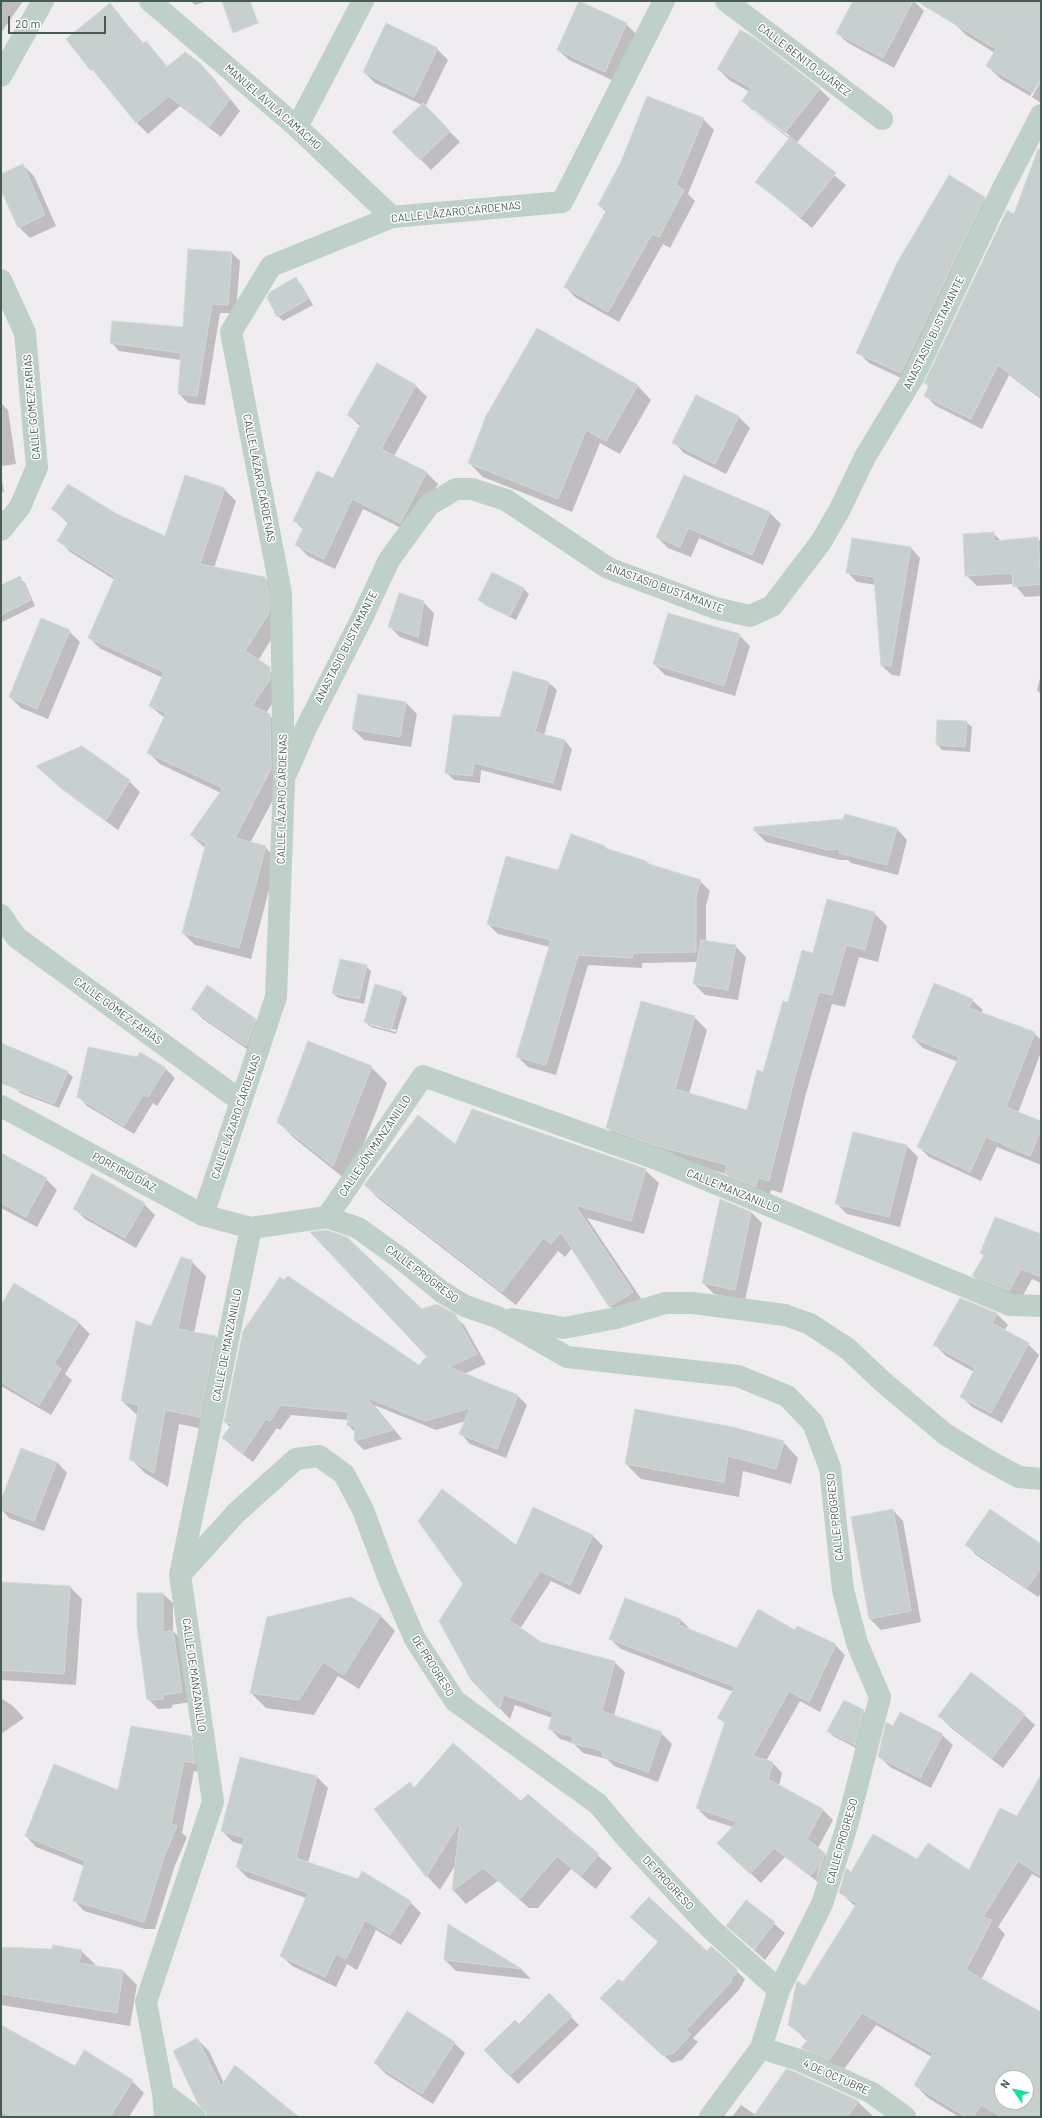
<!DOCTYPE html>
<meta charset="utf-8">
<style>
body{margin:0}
#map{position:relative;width:1042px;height:2118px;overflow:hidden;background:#f0edf0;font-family:Barlow,sans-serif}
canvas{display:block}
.frame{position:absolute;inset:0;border:2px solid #465b51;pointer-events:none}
.north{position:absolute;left:994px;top:2070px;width:40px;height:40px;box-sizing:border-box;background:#fff;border:1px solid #b5bdb9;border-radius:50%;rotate:304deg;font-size:11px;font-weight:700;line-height:16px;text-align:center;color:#465b51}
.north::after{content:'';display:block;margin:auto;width:14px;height:18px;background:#16e199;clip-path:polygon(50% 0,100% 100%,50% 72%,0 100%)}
.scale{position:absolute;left:8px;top:16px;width:98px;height:18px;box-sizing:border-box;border:2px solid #465b51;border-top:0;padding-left:5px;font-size:12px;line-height:14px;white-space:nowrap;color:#465b51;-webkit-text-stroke:3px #fff;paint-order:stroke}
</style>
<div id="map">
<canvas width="1042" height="2118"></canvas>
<div class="frame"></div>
<div class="north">N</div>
<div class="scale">20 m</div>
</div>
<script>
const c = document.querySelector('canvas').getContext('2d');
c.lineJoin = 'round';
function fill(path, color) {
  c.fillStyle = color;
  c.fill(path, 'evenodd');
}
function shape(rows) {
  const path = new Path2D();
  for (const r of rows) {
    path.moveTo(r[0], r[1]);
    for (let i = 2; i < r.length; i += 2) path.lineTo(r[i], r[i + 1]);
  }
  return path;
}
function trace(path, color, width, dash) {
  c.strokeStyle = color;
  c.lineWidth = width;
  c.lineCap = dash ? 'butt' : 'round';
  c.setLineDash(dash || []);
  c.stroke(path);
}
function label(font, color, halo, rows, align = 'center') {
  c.font = font + ' Barlow,sans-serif';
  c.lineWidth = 3;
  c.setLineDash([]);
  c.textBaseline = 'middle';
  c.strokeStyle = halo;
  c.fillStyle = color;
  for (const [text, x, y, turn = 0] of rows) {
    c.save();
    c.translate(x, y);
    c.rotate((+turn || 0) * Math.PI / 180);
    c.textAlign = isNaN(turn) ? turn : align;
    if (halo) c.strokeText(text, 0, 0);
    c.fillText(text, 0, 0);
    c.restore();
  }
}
fill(shape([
 [1,1,23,1,1,33],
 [191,1,207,1,195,5],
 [854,1,914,1,924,11,894,68,848,43,837,33],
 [965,1,1041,1,1041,77,1030,96,1001,79,987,66,995,53,966,35,953,22],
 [110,5,144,44,146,42,168,67,199,64,211,75,240,111,221,137,180,106,148,134,137,123,67,39],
 [626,24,637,35,616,82,569,60,558,50],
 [437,49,448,60,425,107,460,142,431,170,394,132,422,105,375,83,364,72],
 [718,69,819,88,830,99,796,144,846,185,812,228,757,182,790,139,754,112,743,101,750,92,729,80],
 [753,108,790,136,789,137,753,111],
 [1041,81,1041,103,1032,97],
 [703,119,714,130,688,194,695,201,670,248,663,244,619,322,576,298,565,287,606,212,599,205],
 [1041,164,1041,399,1009,375,982,429,936,406,925,395,929,387,925,383],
 [23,165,34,176,56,226,30,238,19,227,1,188,1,175],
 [984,198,995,209,912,383,869,363,858,352],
 [232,253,240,261,236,313,220,313,205,405,188,403,179,394,181,360,119,351,111,342,183,328],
 [296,279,301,284,313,305,283,321,278,316],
 [537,329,638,386,651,400,620,454,600,443,572,512,483,477,469,463],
 [377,365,416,386,427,397,394,456,427,473,438,484,414,530,405,530,363,509,335,569,308,556,297,545,304,530,294,521,334,480,360,426,348,415],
 [696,396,739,417,750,428,726,474,684,453,674,442],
 [1,403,8,410,16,464,1,466],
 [1,474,4,492,1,493],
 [684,476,770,513,781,524,763,565,699,538,691,557,668,548,657,537],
 [224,489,236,501,214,568,265,578,277,590,280,625,258,661,281,680,281,691,266,713,282,726,283,781,250,843,265,847,277,859,251,959,195,945,183,933,205,848,191,835,221,793,160,764,148,752,165,718,150,706,163,678,101,649,89,638,115,580,70,552,59,540,69,524,52,509,116,515,166,537],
 [993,533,1001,541,1037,538,1041,542,1041,596,1025,597,1014,584,977,586,966,575],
 [853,539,911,548,920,558,900,676,892,675,882,666,876,585,857,582,847,572],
 [492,573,524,589,529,594,516,620,485,605,479,600],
 [19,577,25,583,35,606,2,622,1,586],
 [423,602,434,613,428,647,400,637,389,626],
 [69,631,80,642,48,719,21,708,10,697],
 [739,635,750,646,735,696,665,675,654,664],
 [1041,674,1041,694,1037,690],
 [549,683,557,690,544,735,565,741,572,749,561,791,481,770,480,783,454,780,446,772,500,718],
 [406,703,417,714,411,747,364,740,353,729],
 [966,722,972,727,970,752,942,750,937,744],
 [48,777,129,781,140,792,118,830,75,799],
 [897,829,907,840,898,875,851,863,848,860,840,860,766,842,755,831],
 [605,847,608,851,646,861,650,865,700,881,710,891,706,906,706,941,735,946,746,957,738,1000,705,995,694,984,698,962,642,963,642,968,588,965,556,1075,528,1067,518,1057,550,947,498,934,488,924,558,872],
 [874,913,887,926,878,962,859,957,845,1007,832,1004,806,1093,782,1193,771,1190,769,1199,739,1186,726,1174,667,1157,620,1140,607,1128,694,1017,707,1030,689,1094,748,1111,789,1003,813,954],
 [366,966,371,971,364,1004,338,998,333,993],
 [401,993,407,998,396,1034,371,1027,365,1022],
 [370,1023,396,1030,396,1032,370,1025],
 [972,1000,983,1010,981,1013,1034,1033,1041,1040,1041,1052,1018,1113,1041,1122,1041,1165,997,1147,981,1181,929,1157,918,1146,958,1062,923,1048,913,1038],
 [192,1008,255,1019,266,1030,257,1056,203,1019],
 [140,1053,166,1069,175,1078,157,1106,153,1103,134,1134,87,1106,78,1096,137,1059],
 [371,1067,387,1083,349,1182,294,1138,278,1122],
 [67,1072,73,1077,59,1108,20,1093,15,1087],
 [455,1146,645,1170,659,1183,644,1234,587,1218,646,1306,624,1320,610,1306,572,1248,565,1257,558,1251,516,1305,379,1199,365,1185],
 [907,1146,918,1157,900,1227,847,1214,836,1203],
 [1,1155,46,1179,57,1190,37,1227,1,1208],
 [144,1204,155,1215,136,1248,85,1219,74,1208],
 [751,1212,762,1223,745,1300,714,1294,703,1283],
 [1041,1235,1041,1283,1032,1279,1020,1301,984,1286,973,1276,984,1256,981,1253],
 [191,1261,206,1276,194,1333,216,1337,230,1352,214,1431,179,1424,168,1487,145,1473,131,1459,138,1416,122,1401,151,1327],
 [15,1284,79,1323,90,1334,65,1374,72,1380,51,1415,1,1386,1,1307],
 [960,1299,997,1314,1008,1325,1004,1331,1028,1344,1039,1355,1002,1423,972,1407,961,1396,974,1372,946,1356,935,1345],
 [422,1311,454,1315,464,1325,486,1364,464,1374,518,1396,527,1405,506,1458,470,1444,461,1434,466,1421,436,1430,374,1405,402,1439,364,1450,355,1441,355,1432,348,1425,348,1420,291,1415,280,1430,277,1428,253,1462,233,1447,223,1437,230,1427,225,1422,244,1331,420,1366,431,1361],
 [783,1442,798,1458,791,1484,743,1471,739,1497,641,1479,626,1464],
 [57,1462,67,1473,44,1531,9,1518,1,1509,1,1502],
 [893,1510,903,1521,921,1622,881,1630,870,1619],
 [592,1535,603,1546,580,1595,551,1581,520,1629,540,1643,614,1662,625,1672,614,1716,661,1733,672,1744,658,1782,614,1766,607,1759,583,1753,573,1743,560,1739,549,1728,552,1718,515,1705,510,1719,472,1679,516,1547],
 [967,1545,1041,1545,1041,1593,1038,1597,976,1555],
 [1,1583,70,1587,82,1599,76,1685,1,1680],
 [138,1594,163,1594,173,1603,173,1631,183,1641,191,1702,172,1705,172,1708,158,1709,148,1699],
 [380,1615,395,1631,359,1689,338,1676,314,1715,266,1708,251,1693],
 [681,1620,691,1630,737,1649,795,1632,835,1645,845,1655,820,1712,800,1701,766,1761,772,1762,782,1773,779,1786,823,1810,833,1820,818,1848,835,1864,822,1885,785,1857,761,1883,729,1853,733,1827,708,1819,697,1808,725,1724,719,1718,734,1692,621,1649,610,1639],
 [1,1698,13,1706,24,1718,1,1734],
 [863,1711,868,1716,860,1750,833,1736,828,1731],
 [1024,1715,1035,1725,1003,1768,950,1727,939,1716],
 [893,1727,942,1735,953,1745,931,1788,890,1767,879,1756],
 [190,1737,201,1748,205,1773,194,1771,182,1833,187,1837,174,1868,155,1929,145,1929,84,1911,74,1900,84,1866,36,1847,26,1836,119,1791],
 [317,1777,328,1788,308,1863,410,1902,421,1913,401,1945,376,1930,357,1970,347,1964,336,1987,292,1966,281,1955,306,1898,248,1878,237,1867,244,1845,233,1842,222,1831],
 [1041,1777,1041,1879,1032,1874,998,1927,1005,1934,981,1980,1040,2013,1041,2011,1041,2117,959,2117,928,2098,915,2085,932,2057,876,2025,842,2072,816,2061,803,2047,807,2041,789,2024,805,1988,856,1907,841,1893,852,1874,917,1860,969,1871,1017,1818],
 [1002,2078,1026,2078,1026,2102,1002,2102],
 [410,1783,415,1789,522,1803,528,1795,612,1868,596,1889,571,1869,538,1908,529,1908,498,1881,466,1904,453,1890,456,1864,440,1890,427,1876],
 [746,1901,785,1933,765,1960,739,1937],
 [449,1925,522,1970,531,1979,456,1971,445,1960],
 [659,1943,707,1952,711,1947,745,1979,739,1990,693,2038,698,2042,682,2060,672,2063,609,2006,622,1983],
 [1,1948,81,1951,95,1964,94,1967,123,1971,137,1985,130,2026,1,2005],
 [549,1995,579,2025,518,2084,509,2075,519,2025],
 [1,2027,75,2068,132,2081,144,2093,129,2117,1,2116],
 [197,2039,209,2051,224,2083,297,2117,207,2117],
 [454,2043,465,2053,433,2104,386,2074,375,2063],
 [858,2102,874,2117,732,2117,741,2105,756,2115]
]), '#0003');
const building = shape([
 [222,1,250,1,258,23,233,33,222,1],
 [579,1,627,23,605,72,557,50,579,1],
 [853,1,913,1,883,58,836,33,853,1],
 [916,1,1041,1,1041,79,1033,93,986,66,996,49,916,1],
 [110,3,142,44,146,41,167,67,185,52,200,63,230,99,209,127,169,96,136,123,92,69,91,71,66,39,110,3],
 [386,23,438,48,414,97,363,72,386,23],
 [740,30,755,38,820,88,785,133,742,101,751,88,717,69,740,30],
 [647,96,704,118,676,185,684,190,659,237,652,234,608,312,564,287,607,209,598,205,621,162,647,96],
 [423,103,450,131,420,160,392,132,423,103],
 [790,137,836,173,801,217,755,182,790,137],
 [1038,149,1041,149,1041,397,998,365,971,419,924,396,929,385,924,383,1007,210,1014,214,1038,149],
 [23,164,45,215,18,228,1,190,1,174,23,164],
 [949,175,985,197,901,373,856,353,897,263,949,175],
 [188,249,232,252,228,305,212,304,197,396,178,394,181,353,110,343,112,321,183,327,188,249],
 [296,277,308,299,277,317,267,297,270,292,296,277],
 [537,328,638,385,606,441,586,430,558,499,468,463,486,416,537,328],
 [377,363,416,385,381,449,427,472,400,523,352,499,324,559,295,545,304,526,293,521,317,471,333,478,361,423,347,415,377,363],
 [696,395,739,416,715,464,672,443,696,395],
 [185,475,225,488,200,564,265,577,269,594,269,613,245,651,270,667,270,679,252,706,270,714,271,769,235,838,266,846,239,948,182,933,206,843,190,835,223,788,147,753,166,713,149,706,164,672,88,638,115,577,57,541,69,521,51,509,68,484,117,514,165,536,185,475],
 [684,475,770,512,752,555,688,528,680,547,656,537,684,475],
 [994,532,994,541,1038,537,1041,584,1013,587,1012,573,965,576,963,534,994,532],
 [852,538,911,547,891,666,881,666,874,577,846,573,852,538],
 [492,572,524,588,510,616,478,600,492,572],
 [20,576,31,600,1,615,1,585,20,576],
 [399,593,424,601,418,637,388,627,399,593],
 [668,613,740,634,724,686,653,664,668,613],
 [41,618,70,630,37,709,9,697,41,618],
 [513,671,549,682,535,732,565,740,553,783,474,763,472,776,445,773,453,715,500,717,513,671],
 [358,694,406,702,400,737,352,729,358,694],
 [937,720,967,721,965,747,936,745,937,720],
 [82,746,130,780,106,820,62,789,36,766,82,746],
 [845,814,897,828,887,865,839,853,840,849,828,850,754,831,754,827,843,819,845,814],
 [571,834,605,846,605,848,646,861,646,863,701,880,696,895,696,952,633,953,632,958,578,955,546,1065,516,1057,551,940,487,924,506,856,558,870,571,834],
 [827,899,875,912,865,950,846,945,832,995,819,992,794,1080,769,1181,758,1178,756,1187,725,1174,727,1165,653,1145,606,1128,641,1001,695,1016,675,1089,747,1110,757,1070,763,1072,783,1001,788,1002,802,950,813,953,827,899],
 [701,940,736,945,728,990,693,984,701,940],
 [340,959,367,965,359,999,332,993,340,959],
 [934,983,973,999,969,1008,1035,1032,1006,1107,1041,1121,1041,1130,1030,1156,986,1137,970,1172,917,1147,959,1057,912,1038,934,983],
 [375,984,402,992,391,1030,364,1022,375,984],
 [207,985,256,1019,246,1046,191,1009,207,985],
 [308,1041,372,1066,333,1166,277,1122,308,1041],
 [1,1043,68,1071,54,1104,1,1083,1,1043],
 [88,1047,137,1057,140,1052,166,1068,148,1097,143,1095,124,1126,77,1097,88,1047],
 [472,1109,646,1169,631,1221,575,1205,633,1292,609,1307,561,1232,551,1244,543,1238,502,1292,364,1185,418,1115,455,1144,472,1109],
 [853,1132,907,1145,889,1217,835,1204,853,1132],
 [1,1153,47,1178,26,1217,1,1203,1,1153],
 [92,1173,145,1203,125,1238,73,1209,92,1173],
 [720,1199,751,1212,735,1290,702,1283,720,1199],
 [995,1217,1041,1234,1041,1277,1021,1269,1009,1291,972,1276,984,1255,980,1253,995,1217],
 [326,1230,347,1237,422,1309,437,1304,455,1314,477,1354,449,1367,518,1395,497,1449,459,1434,470,1408,425,1421,366,1397,393,1430,354,1441,355,1426,347,1426,348,1412,281,1405,270,1421,266,1419,243,1453,222,1438,232,1424,224,1422,243,1331,280,1277,284,1280,288,1276,419,1365,426,1357,428,1358,310,1232,326,1230],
 [181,1257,192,1260,178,1329,216,1336,200,1417,165,1410,154,1473,129,1459,139,1405,121,1401,136,1321,151,1326,181,1257],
 [14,1283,79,1322,54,1364,61,1369,39,1405,1,1382,1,1305,14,1283],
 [960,1298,997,1313,992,1323,1029,1343,991,1413,960,1397,975,1368,933,1345,960,1298],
 [635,1409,733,1427,784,1441,776,1469,728,1456,724,1482,625,1464,635,1409],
 [21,1448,57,1462,34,1521,1,1509,1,1500,21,1448],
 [442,1489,516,1545,533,1507,593,1535,570,1585,540,1571,509,1620,541,1642,615,1661,602,1711,662,1732,648,1772,602,1756,603,1751,571,1743,573,1737,548,1729,553,1712,504,1695,499,1709,471,1680,439,1621,463,1584,418,1521,442,1489],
 [893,1509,911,1611,869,1619,851,1517,893,1509],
 [990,1509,1041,1544,1041,1568,1027,1588,965,1545,990,1509],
 [1,1582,70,1586,64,1674,1,1670,1,1582],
 [137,1593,163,1593,163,1632,173,1631,182,1692,163,1695,163,1699,147,1700,137,1627,137,1593],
 [351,1597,381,1615,344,1675,323,1662,299,1700,250,1693,267,1617,351,1597],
 [625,1598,681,1619,679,1625,737,1648,758,1609,795,1630,797,1626,836,1644,809,1702,789,1691,753,1756,773,1762,768,1779,823,1809,807,1839,825,1853,817,1879,820,1863,811,1875,774,1848,750,1874,717,1843,737,1822,696,1808,725,1722,717,1718,735,1687,609,1639,625,1598],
 [971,1672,1025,1714,992,1758,938,1716,971,1672],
 [844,1700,864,1710,855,1745,827,1731,844,1700],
 [900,1712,943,1734,920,1778,878,1757,886,1722,893,1726,900,1712],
 [131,1726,191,1736,195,1763,184,1761,171,1824,177,1826,164,1857,144,1922,73,1901,85,1861,25,1836,54,1764,118,1790,131,1726],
 [453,1743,521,1801,528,1794,599,1854,581,1876,557,1856,520,1899,483,1868,452,1891,460,1822,426,1877,374,1809,410,1782,414,1788,453,1743],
 [240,1757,317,1776,296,1858,358,1879,362,1871,411,1901,390,1935,365,1920,346,1959,336,1954,325,1977,280,1956,308,1893,236,1867,245,1838,221,1831,240,1757],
 [1041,1775,1041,1876,1018,1861,983,1917,992,1920,966,1970,1041,2012,1041,2117,1002,2117,981,2105,973,2117,966,2117,914,2085,933,2053,862,2013,829,2060,801,2048,808,2039,788,2025,796,1984,797,1981,805,1986,857,1903,839,1893,846,1868,851,1872,873,1834,917,1859,928,1843,969,1870,1000,1808,1017,1816,1041,1775],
 [1002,2078,1026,2078,1026,2102,1002,2102,1002,2078],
 [649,1897,707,1951,711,1946,738,1970,731,1980,732,1981,686,2030,691,2034,674,2053,663,2056,600,1998,619,1979,622,1982,658,1942,630,1917,649,1897],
 [746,1900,775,1922,754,1950,726,1926,746,1900],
 [448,1924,522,1969,444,1960,448,1924],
 [53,1945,82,1950,79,1963,123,1970,117,2013,1,1994,1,1947,52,1949,53,1945],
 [549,1993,572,2016,509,2076,484,2050,515,2020,519,2024,549,1993],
 [407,2011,455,2042,422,2094,374,2063,407,2011],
 [1,2025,75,2066,84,2050,133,2080,110,2117,12,2117,1,2111,1,2025],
 [197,2038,221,2086,235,2065,299,2117,207,2117,206,2112,198,2104,173,2051,197,2038],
 [786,2069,795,2072,859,2101,847,2117,753,2117,786,2069]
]);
fill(building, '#c7d0ce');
trace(building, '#d1d9d8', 1);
trace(shape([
 [150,1,297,127,392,217],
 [726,1,882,119],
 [1,76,43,1],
 [297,127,363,1],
 [1,280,25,333,37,467,20,507,1,530],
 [287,772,306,728,362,618,389,560,429,505,456,489,472,489,506,500,608,568,715,608,750,616,772,606,821,542,840,509,865,457,914,376,1003,188,1041,115],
 [1,915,16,937,241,1101],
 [1,1106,203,1215,251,1228,327,1217,358,1228,400,1258,442,1292,465,1306,497,1317,567,1357,738,1376,787,1396,813,1423,830,1468,843,1590,857,1643,880,1697,846,1829,822,1904,779,1990,761,2048,710,2117],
 [203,1215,276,997,284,781,281,593,231,332,271,266,392,217,562,202,664,1],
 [327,1217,423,1076,659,1160,1010,1305,1041,1306],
 [512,1319,564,1328,616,1318,665,1303,693,1303,785,1315,810,1324,848,1349,883,1382,945,1434,989,1461,1019,1477,1041,1479],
 [181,1574,236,1513,296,1459,319,1456,344,1474,363,1510,388,1577,415,1639,455,1701,598,1804,628,1840,710,1928,779,1990],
 [761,2048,799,2060,872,2093,905,2117],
 [163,2093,195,2117],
 [165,2117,163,2093,146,2002,213,1802,180,1575,251,1228]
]), '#bed0c8', 22);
label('11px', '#465b51', '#fff', [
 ["CALLE BENITO JUÁREZ",804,60,37],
 ["MANUEL ÁVILA CAMACHO",273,107,41],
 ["CALLE LÁZARO CÁRDENAS",456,212,-6],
 ["ANASTASIO BUSTAMANTE",934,333,-64],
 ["CALLE GÓMEZ FARÍAS",32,407,-95],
 ["CALLE LÁZARO CÁRDENAS",259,478,79],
 ["ANASTASIO BUSTAMANTE",665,588,20],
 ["ANASTASIO BUSTAMANTE",346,647,-63],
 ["CALLE LÁZARO CÁRDENAS",282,799,-89],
 ["CALLE GÓMEZ FARÍAS",118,1011,36],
 ["CALLE LÁZARO CÁRDENAS",236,1117,-71],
 ["CALLEJÓN MANZANILLO",375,1146,-56],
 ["PORFIRIO DÍAZ",124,1172,28],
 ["CALLE MANZANILLO",733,1191,22],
 ["CALLE PROGRESO",422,1274,37],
 ["CALLE DE MANZANILLO",227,1345,-79],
 ["CALLE PROGRESO",835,1517,-96],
 ["DE PROGRESO",433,1666,58],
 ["CALLE DE MANZANILLO",194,1675,82],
 ["CALLE PROGRESO",842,1841,-74],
 ["DE PROGRESO",668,1883,47],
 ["4 DE OCTUBRE",836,2077,24]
]);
</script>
